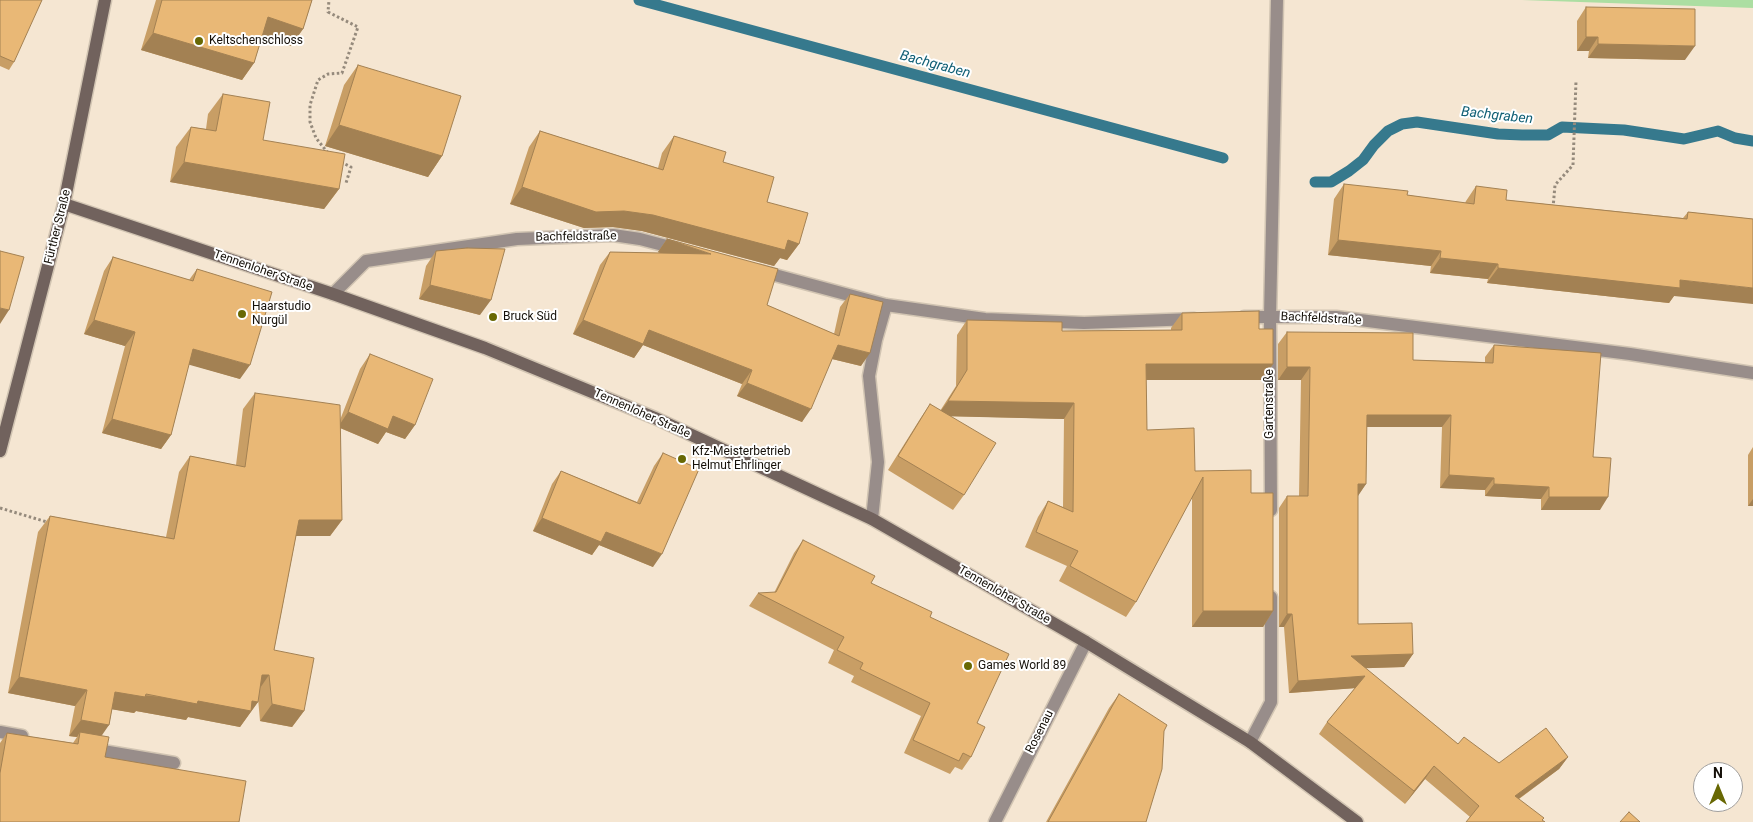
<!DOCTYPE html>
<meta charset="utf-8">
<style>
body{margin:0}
#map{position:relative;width:1753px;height:822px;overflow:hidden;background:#f5e6d2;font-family:Roboto,sans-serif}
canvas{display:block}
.north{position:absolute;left:1693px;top:762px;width:50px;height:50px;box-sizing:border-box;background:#fff;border:1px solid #a19f9d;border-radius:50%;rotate:0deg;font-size:14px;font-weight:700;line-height:20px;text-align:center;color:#151009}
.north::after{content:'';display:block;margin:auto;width:18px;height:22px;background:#686804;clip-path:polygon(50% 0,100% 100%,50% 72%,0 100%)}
</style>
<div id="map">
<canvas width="1753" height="822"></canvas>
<div class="north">N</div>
</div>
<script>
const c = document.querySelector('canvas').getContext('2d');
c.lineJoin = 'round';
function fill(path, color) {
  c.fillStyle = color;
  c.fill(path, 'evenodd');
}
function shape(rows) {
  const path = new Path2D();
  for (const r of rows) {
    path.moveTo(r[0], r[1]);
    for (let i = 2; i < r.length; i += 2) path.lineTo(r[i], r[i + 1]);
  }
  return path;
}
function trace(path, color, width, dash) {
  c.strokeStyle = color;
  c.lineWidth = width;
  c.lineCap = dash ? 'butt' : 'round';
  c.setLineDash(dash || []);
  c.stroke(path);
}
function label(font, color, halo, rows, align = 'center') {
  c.font = font + ' Roboto,sans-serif';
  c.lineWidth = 4;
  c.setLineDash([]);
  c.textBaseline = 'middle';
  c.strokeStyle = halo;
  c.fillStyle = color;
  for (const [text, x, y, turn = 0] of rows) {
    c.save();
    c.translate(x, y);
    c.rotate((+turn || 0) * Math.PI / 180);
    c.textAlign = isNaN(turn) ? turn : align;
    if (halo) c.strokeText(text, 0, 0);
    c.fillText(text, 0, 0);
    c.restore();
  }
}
fill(shape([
 [1522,0,1753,0,1753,8]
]), '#acdea2');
trace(shape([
 [639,0,1223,158],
 [1315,182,1331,182,1349,171,1363,160,1374,145,1388,131,1402,124,1417,122,1498,134,1522,135,1548,135,1562,127,1624,130,1684,139,1718,131,1735,138,1753,141]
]), '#36798d', 11);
const lane = shape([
 [0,732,22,736],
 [91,749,174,763]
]);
const street = shape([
 [760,271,886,305,985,319,1084,323,1194,319],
 [333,294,366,261,517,239,613,235,640,239,678,249],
 [1244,317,1336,317,1630,354,1753,373],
 [1271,510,1270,316,1277,0],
 [872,519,878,462,869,376,876,340,886,305],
 [1250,742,1271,702,1271,597],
 [995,822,1086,642]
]);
const secondary = shape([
 [64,204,333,294,485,348,655,418,872,519,1086,642,1250,742,1357,822],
 [0,451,64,204,105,0]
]);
trace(lane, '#d1c4b2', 15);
trace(street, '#d1c4b2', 15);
trace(secondary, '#d1c4b2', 15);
trace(shape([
 [328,153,316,138,310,122,310,105,318,80,328,74,342,73,358,27,328,12,329,0],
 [341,162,351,167,346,183],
 [1553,208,1555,185,1573,165,1576,81],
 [0,508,47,522]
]), '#958a7c', 3, [2.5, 2.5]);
trace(lane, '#988d8a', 12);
trace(street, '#988d8a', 12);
trace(secondary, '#71625d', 12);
fill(shape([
 [0,0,14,62,9,70,0,66],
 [156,0,312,0,303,29,291,46,262,36,254,63,242,80,141,50],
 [1586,7,1685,60,1588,58,1589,51,1577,51,1577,21],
 [358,65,442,156,428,177,325,146,344,85],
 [223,94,263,140,339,189,324,209,170,182,176,147,191,127,206,129,208,114],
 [540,131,658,168,662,153,674,136,723,162,767,202,799,244,787,260,780,258,774,266,642,231,613,227,584,228,510,204,529,147],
 [1344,184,1407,195,1465,203,1466,201,1476,186,1506,200,1683,218,1688,212,1753,219,1674,296,1669,303,1487,283,1488,279,1430,273,1431,266,1328,255,1334,199],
 [667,239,767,305,834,334,840,307,850,294,861,366,832,359,802,422,737,396,742,384,643,345,634,358,573,334,600,265,610,252,659,253,658,252],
 [436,251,480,315,419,299,426,266],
 [113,257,189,280,197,269,240,379,189,364,171,435,161,449,102,433,125,346,84,334,104,271],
 [1182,313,1259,329,1273,364,1262,380,1146,380,1147,430,1195,471,1251,493,1273,611,1263,627,1192,627,1192,497,1136,602,1126,617,1059,581,1067,566,1025,547,1038,517,1048,501,1063,507,1064,419,950,416,964,495,953,510,888,470,920,419,930,404,940,411,956,386,957,335,967,320,1062,331,1171,330,1171,328],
 [1287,332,1413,360,1485,362,1485,357,1494,345,1593,457,1600,510,1541,510,1541,499,1485,496,1485,490,1440,488,1442,427,1367,427,1366,484,1358,495,1358,624,1413,654,1404,667,1365,668,1458,744,1499,763,1568,757,1559,769,1519,799,1470,817,1425,779,1405,804,1319,734,1327,722,1355,688,1289,693,1284,627,1279,627,1279,508,1287,496,1299,496,1301,380,1278,380,1278,344],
 [370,354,415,425,405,439,386,432,378,444,340,428,342,520,330,536,296,536,274,650,304,711,292,727,260,721,258,698,258,702,240,727,188,717,186,720,136,711,134,713,112,709,109,725,0,822,0,743,7,733,73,743,77,737,69,736,75,706,8,693,38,532,50,516,166,537,179,472,190,456,236,465,243,409,255,393,340,420,360,369],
 [1753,447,1753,506,1748,506,1748,455],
 [663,453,653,567,599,545,592,555,533,531,552,484,561,471,637,502,654,466],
 [803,540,871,583,930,617,977,723,971,757,962,770,955,767,950,774,904,753,921,716,851,682,854,676,828,663,834,650,749,606,758,593,774,593,794,553],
 [1119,694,1164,731,1146,822,1046,822,1109,708]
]), '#c89e65');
fill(shape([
 [268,17,303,29,291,46,256,34],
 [153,33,254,63,242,80,141,50],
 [1586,37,1598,37,1589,51,1577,51],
 [1598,44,1695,46,1685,60,1588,58],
 [339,125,442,156,428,177,325,146],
 [184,162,339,189,324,209,170,182],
 [522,187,624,211,653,215,788,240,799,244,787,260,780,258,774,266,642,231,613,227,584,228,510,204],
 [667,239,711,254,702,267,658,252],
 [1338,240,1441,251,1431,266,1328,255],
 [1440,258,1498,264,1488,279,1430,273],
 [1498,268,1680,280,1753,288,1753,304,1674,296,1669,303,1487,283],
 [430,285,491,300,480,315,419,299],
 [0,308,9,310,0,324],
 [94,320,135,332,125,346,84,334],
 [583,320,649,330,752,370,742,384,643,345,634,358,573,334],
 [838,345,870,353,861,366,828,358],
 [193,349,250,365,240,379,183,363],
 [1146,364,1273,364,1262,380,1135,380],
 [1287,367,1310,367,1301,380,1278,380],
 [747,383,811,409,802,422,737,396],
 [948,401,1074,403,1064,419,937,416],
 [348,412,393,416,415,425,405,439,386,432,378,444,338,427],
 [1367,415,1451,415,1442,427,1359,427],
 [112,419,171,435,161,449,102,433],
 [1449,475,1494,478,1485,490,1440,488],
 [1358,484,1366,484,1358,496],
 [1494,484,1549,487,1541,499,1485,496],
 [1549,497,1608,497,1600,510,1541,510],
 [1753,499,1753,506,1748,506],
 [542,518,606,532,662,554,653,567,599,545,592,555,533,531],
 [299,520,342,520,330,536,287,536],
 [1203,611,1273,611,1263,627,1192,627],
 [1287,614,1292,614,1284,627,1279,627],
 [1413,654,1404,667,1342,669,1351,656],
 [262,675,269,675,258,691],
 [1365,676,1357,688,1289,693,1298,681],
 [19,677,87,690,75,706,8,693],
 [115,692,198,701,252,701,258,702,240,727,188,717,186,720,136,711,134,713,104,708],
 [272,704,304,711,292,727,260,721],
 [81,720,109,725,98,741,80,732,77,737,69,736],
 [1568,757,1559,769,1506,808,1515,796],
 [1434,766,1425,779,1405,804,1414,791]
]), '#a38153');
const building = shape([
 [0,0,42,0,14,62,0,56,0,0],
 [162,0,312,0,303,29,268,17,254,63,153,33,162,0],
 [1586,7,1695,9,1695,46,1598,44,1598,37,1586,37,1586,7],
 [358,65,461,96,442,156,339,125,358,65],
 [223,94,270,102,263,140,345,154,339,189,184,162,191,127,216,131,223,94],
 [540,131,663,170,674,136,726,152,723,162,774,177,767,202,808,213,799,244,788,240,785,250,653,215,624,211,596,212,522,187,540,131],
 [1344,184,1408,191,1407,195,1474,204,1476,186,1507,190,1506,200,1687,219,1688,212,1753,219,1753,288,1680,280,1680,288,1498,268,1498,264,1440,258,1441,251,1338,240,1344,184],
 [667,239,778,269,767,305,839,336,850,294,883,302,870,353,838,345,811,409,747,383,752,370,649,330,643,344,583,320,610,252,711,254,667,239],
 [467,248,505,249,491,300,430,285,436,251,467,248],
 [0,251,24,257,9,310,0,308,0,251],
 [113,257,193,281,197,269,272,292,250,365,193,349,171,435,112,419,135,332,94,320,113,257],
 [1259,311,1259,329,1273,329,1273,364,1146,364,1147,430,1194,428,1195,471,1251,470,1251,493,1273,493,1273,611,1203,611,1203,477,1136,602,1070,566,1078,551,1036,532,1048,501,1073,512,1074,403,948,401,967,370,967,320,1062,322,1062,331,1182,330,1182,313,1259,311],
 [1287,332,1413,333,1413,360,1493,363,1494,345,1601,353,1593,457,1611,458,1608,497,1549,497,1549,487,1494,484,1494,478,1449,475,1451,415,1367,415,1366,484,1358,484,1358,624,1412,623,1413,654,1351,656,1458,744,1464,737,1499,763,1546,728,1568,757,1515,796,1544,818,1542,820,1545,822,1466,822,1479,806,1434,766,1414,791,1327,722,1365,676,1298,681,1292,614,1287,614,1287,496,1308,496,1310,367,1287,367,1287,332],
 [370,354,433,379,415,425,393,416,388,429,348,412,370,354],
 [255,393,340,405,342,520,299,520,274,650,314,658,304,711,272,704,269,675,262,675,258,702,252,701,251,711,198,701,197,704,146,694,145,697,115,692,109,725,81,720,87,690,19,677,50,516,174,539,190,456,245,467,255,393],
 [930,404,996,443,964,495,898,456,930,404],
 [663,453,699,469,662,554,606,532,601,542,542,518,561,471,640,504,663,453],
 [803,540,875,576,871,583,932,612,930,617,1009,654,977,723,985,727,971,757,963,753,959,761,913,740,930,703,860,669,863,663,837,650,844,637,758,593,776,592,803,540],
 [1119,694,1167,725,1164,731,1162,769,1146,822,1048,822,1119,694],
 [80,732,109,737,105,757,246,781,239,822,0,822,0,773,7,733,78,744,80,732],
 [1629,812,1640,822,1620,822,1629,812]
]);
fill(building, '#e9b876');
trace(building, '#a38153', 1);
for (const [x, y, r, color] of [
 [199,41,5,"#686804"],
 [242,314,5,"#686804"],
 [493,317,5,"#686804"],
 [682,459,5,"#686804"],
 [968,666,5,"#686804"]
]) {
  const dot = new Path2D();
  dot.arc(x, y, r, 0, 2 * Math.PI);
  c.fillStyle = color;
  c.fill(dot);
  trace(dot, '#fff', 2);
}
label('12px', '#151009', '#fff', [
 ["Keltschenschloss",209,41],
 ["Haarstudio",252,307],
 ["Nurgül",252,321],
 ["Bruck Süd",503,317],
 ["Kfz-Meisterbetrieb",692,452],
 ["Helmut Ehrlinger",692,466],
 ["Games World 89",978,666]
], 'left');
label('12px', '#151009', '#fff', [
 ["Fürther Straße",58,227,-76],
 ["Bachfeldstraße",576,237,-1],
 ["Tennenloher Straße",263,271,19],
 ["Bachfeldstraße",1321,319,3],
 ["Gartenstraße",1270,404,-90],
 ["Tennenloher Straße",642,414,24],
 ["Tennenloher Straße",1004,595,30],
 ["Rosenau",1040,732,-63]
]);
label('italic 14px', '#116076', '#fff', [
 ["Bachgraben",935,65,15],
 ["Bachgraben",1497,116,6]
]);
</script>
